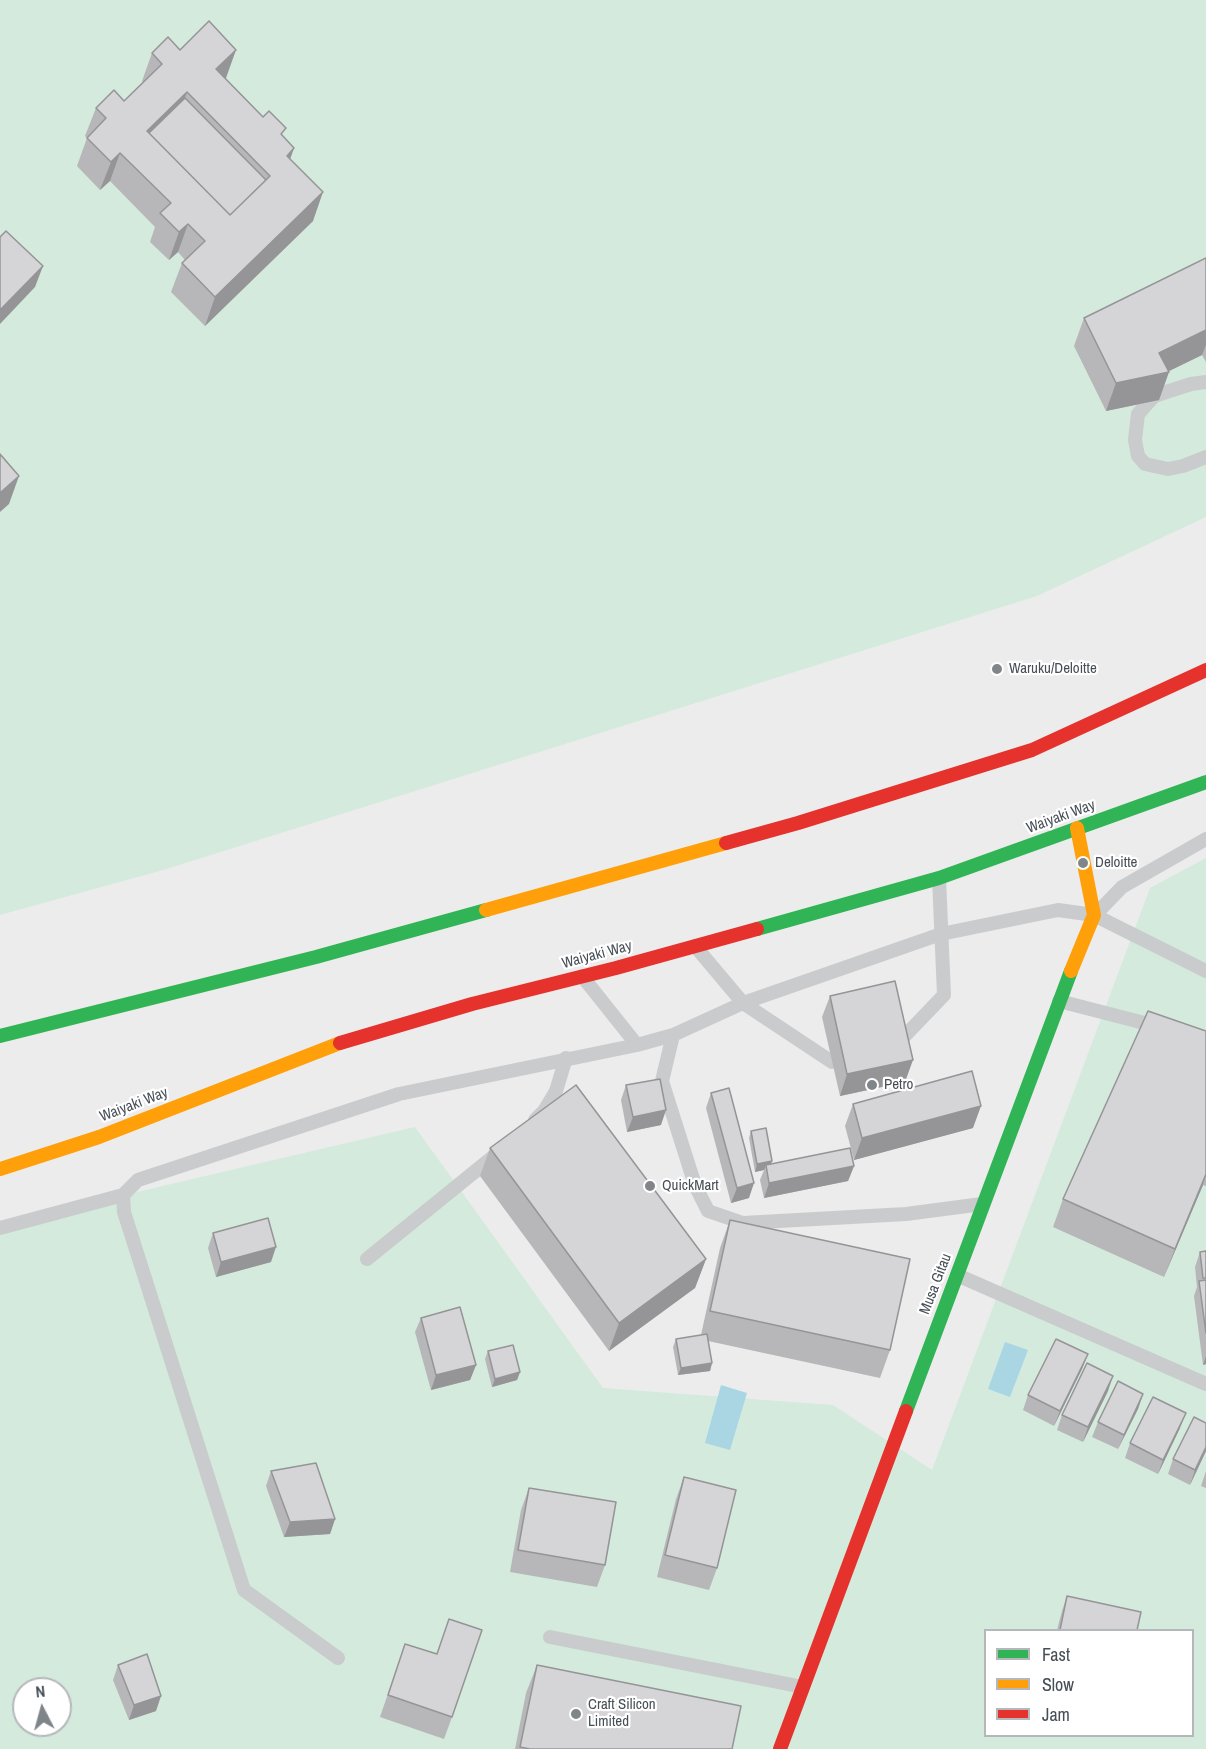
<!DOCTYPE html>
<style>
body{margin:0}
#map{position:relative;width:1206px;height:1749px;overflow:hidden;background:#edecec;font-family:"Archivo Narrow",sans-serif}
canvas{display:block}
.legend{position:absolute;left:984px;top:1629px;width:210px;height:108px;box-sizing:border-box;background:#fff;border:2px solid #b5b8bb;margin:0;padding:8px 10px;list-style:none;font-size:18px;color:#464e56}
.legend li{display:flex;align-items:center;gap:12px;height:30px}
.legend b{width:30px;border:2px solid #b5b8bb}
.north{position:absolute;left:12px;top:1677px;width:60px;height:60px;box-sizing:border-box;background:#fff;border:2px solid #b5b8bb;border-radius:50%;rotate:354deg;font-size:16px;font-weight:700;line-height:24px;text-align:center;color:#464e56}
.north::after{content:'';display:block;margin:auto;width:21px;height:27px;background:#80858a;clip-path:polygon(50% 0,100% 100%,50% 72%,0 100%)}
</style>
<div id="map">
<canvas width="1206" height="1749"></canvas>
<ul class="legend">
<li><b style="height:8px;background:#30b455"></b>Fast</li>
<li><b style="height:8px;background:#ff9f0a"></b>Slow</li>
<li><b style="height:8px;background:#e5322d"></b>Jam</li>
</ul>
<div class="north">N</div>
</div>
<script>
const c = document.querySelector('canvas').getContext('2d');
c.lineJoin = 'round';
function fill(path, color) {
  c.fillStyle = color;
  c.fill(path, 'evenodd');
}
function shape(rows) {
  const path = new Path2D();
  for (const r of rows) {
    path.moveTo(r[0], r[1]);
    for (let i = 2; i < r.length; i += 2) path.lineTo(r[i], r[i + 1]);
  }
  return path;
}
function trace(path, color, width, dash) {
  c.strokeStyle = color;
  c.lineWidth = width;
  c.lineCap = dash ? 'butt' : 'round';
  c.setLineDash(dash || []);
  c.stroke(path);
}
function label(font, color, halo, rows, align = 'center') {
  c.font = font + ' "Archivo Narrow",sans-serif';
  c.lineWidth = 4.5;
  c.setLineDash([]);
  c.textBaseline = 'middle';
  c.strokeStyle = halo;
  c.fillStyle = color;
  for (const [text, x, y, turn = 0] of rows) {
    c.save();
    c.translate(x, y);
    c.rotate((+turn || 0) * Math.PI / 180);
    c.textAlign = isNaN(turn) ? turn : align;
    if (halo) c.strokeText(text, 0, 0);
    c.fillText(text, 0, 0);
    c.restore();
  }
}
fill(shape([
 [0,0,1206,0,1206,517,1037,596,163,870,0,915],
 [1206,858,1206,1749,0,1749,0,1224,415,1127,603,1388,833,1405,932,1470,1150,888],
 [986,1630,1192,1630,1192,1736,986,1736],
 [24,1689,60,1689,60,1725,24,1725]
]), '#d3eadd');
fill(shape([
 [1005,1342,1028,1350,1010,1397,988,1389],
 [721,1385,747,1393,730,1450,705,1443]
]), '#aad6e4');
trace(shape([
 [1206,382,1191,384,1154,396,1138,414,1135,440,1138,456,1145,464,1168,469,1183,466,1206,457],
 [1096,914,1122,887,1206,839],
 [695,946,743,1003,832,1062],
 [582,976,637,1045],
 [1059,1001,1160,1027],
 [897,1044,944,995,939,878],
 [535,1120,544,1111,556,1091,566,1058],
 [982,1204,906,1214,743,1223,708,1211,695,1185,662,1081,673,1035,743,1003,941,934,1058,910,1094,915,1206,971],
 [0,1228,123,1195],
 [367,1259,499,1152],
 [957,1275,1206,1384],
 [550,1637,803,1687],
 [338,1658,244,1590,124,1212,123,1195,138,1180,399,1094,637,1045,673,1035]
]), '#c9cbcd', 14);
trace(shape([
 [757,929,939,878,1206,782],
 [0,1036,316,957,486,910],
 [906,1411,1071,971]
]), '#30b455', 14);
trace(shape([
 [486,910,726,843],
 [1071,971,1094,915,1077,828],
 [0,1169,99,1137,340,1043]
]), '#ff9f0a', 14);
trace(shape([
 [726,843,798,823,1032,750,1206,670],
 [340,1043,472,1004,616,968,757,929],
 [780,1749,906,1411]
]), '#e5322d', 14);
fill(shape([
 [180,50,225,78,294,148,290,159,313,221,205,326,171,292,182,263,185,260,178,252,169,260,150,242,155,227,110,181,100,190,77,166,87,138,85,136,96,108,124,101,143,82,142,81,152,53],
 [1206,258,1206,362,1202,355,1169,371,1159,400,1106,411,1074,346,1084,318],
 [830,996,905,1082,840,1096,822,1017],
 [1206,1031,1206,1186,1203,1185,1164,1277,1053,1227,1063,1199],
 [626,1085,661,1125,627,1132,621,1100],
 [711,1093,749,1198,731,1203,706,1108],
 [853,1104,973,1128,854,1160,845,1126],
 [751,1131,772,1161,771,1164,854,1166,848,1181,764,1198,760,1180,764,1170,755,1172,749,1138],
 [490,1148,706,1259,695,1288,609,1351,480,1176],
 [730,1220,890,1350,880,1378,708,1341,712,1363,710,1371,678,1375,673,1347,676,1339,701,1335,720,1248],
 [213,1233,271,1262,216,1277,208,1248],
 [1206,1251,1206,1364,1203,1365,1194,1296,1197,1287,1195,1267,1200,1252],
 [421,1318,476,1365,470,1380,431,1390,415,1332],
 [488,1351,520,1372,517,1380,492,1387,485,1359],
 [1088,1354,1082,1369,1054,1426,1023,1410,1028,1395],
 [1108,1391,1083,1442,1057,1430,1062,1415],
 [1143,1394,1138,1409,1118,1449,1092,1437,1098,1422],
 [1180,1428,1158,1474,1125,1458,1130,1443],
 [1206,1451,1190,1485,1168,1474,1173,1459],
 [271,1471,335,1519,330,1534,284,1537,266,1486],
 [1206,1471,1206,1488,1201,1486],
 [684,1477,717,1568,709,1590,657,1577,676,1499],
 [529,1488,605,1565,597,1587,510,1572,521,1510],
 [1067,1596,1137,1630,1057,1630,1062,1611],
 [405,1644,452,1717,444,1739,380,1717],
 [118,1665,156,1711,129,1720,113,1680],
 [537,1665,732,1749,515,1749,526,1693]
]), '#b7b6b9');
fill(shape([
 [236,50,226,78,206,97,216,69],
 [187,92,177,120,152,145,147,131],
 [294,148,284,176,287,156],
 [120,153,110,181,100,190,111,162],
 [323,192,313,221,205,326,215,297],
 [188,224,178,252,169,260,179,232],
 [43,266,35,287,0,324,0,310],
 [1206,330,1206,345,1202,355,1167,372,1169,372,1159,400,1106,411,1116,383,1159,353],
 [19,476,9,504,0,512,0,493],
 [913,1060,905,1082,840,1096,847,1074],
 [981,1106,973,1128,854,1160,862,1138],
 [666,1110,661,1125,627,1132,633,1117],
 [772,1161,769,1169,766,1165,764,1170,755,1172,757,1164],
 [854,1166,848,1181,764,1198,769,1183],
 [1206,1174,1203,1185,1164,1277,1175,1249],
 [754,1183,749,1198,731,1203,737,1188],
 [276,1247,271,1262,216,1277,221,1262],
 [706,1259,695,1288,609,1351,619,1323],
 [1088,1354,1082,1369,1054,1426,1060,1411],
 [1206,1356,1206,1364,1203,1365],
 [712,1363,710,1371,678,1375,681,1368],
 [476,1365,470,1380,431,1390,436,1375],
 [520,1372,517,1380,492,1387,495,1379],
 [1113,1376,1108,1391,1083,1442,1088,1427],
 [1143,1394,1138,1409,1118,1449,1124,1435],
 [1186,1413,1180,1428,1158,1474,1163,1460],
 [1206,1447,1206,1451,1190,1485,1195,1470],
 [335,1519,330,1534,284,1537,290,1522],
 [161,1696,156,1711,129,1720,134,1705]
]), '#959496');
const building = shape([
 [209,21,236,50,216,69,263,117,269,111,286,128,281,134,294,148,287,156,323,192,215,297,182,263,205,241,188,224,179,232,160,213,171,203,120,153,111,162,87,138,106,118,96,108,114,90,124,101,162,64,152,53,168,37,180,50,209,21],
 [187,92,270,176,230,215,147,131,187,92],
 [185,98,266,180,230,215,149,133,185,98],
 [6,231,43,266,0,310,0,237,6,231],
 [1206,258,1206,330,1159,353,1169,372,1116,383,1084,318,1206,258],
 [0,454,19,476,0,493,0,454],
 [895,981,913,1060,847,1074,830,996,895,981],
 [1148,1011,1206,1031,1206,1174,1175,1249,1063,1199,1148,1011],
 [972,1071,981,1106,862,1138,853,1104,972,1071],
 [660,1079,666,1110,633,1117,626,1085,660,1079],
 [576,1085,706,1259,619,1323,490,1148,576,1085],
 [729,1088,754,1183,737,1188,711,1093,729,1088],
 [766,1128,772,1161,757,1164,751,1131,766,1128],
 [850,1148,854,1166,769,1183,766,1165,850,1148],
 [268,1218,276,1247,221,1262,213,1233,268,1218],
 [730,1220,910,1259,890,1350,710,1311,730,1220],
 [1206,1251,1206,1278,1203,1278,1200,1252,1206,1251],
 [1206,1280,1206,1333,1199,1281,1206,1280],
 [460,1307,476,1365,436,1375,421,1318,460,1307],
 [707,1334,712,1363,681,1368,676,1339,707,1334],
 [1056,1339,1088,1354,1060,1411,1028,1395,1056,1339],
 [513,1345,520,1372,495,1379,488,1351,513,1345],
 [1087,1363,1113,1376,1088,1427,1062,1415,1087,1363],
 [1118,1381,1143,1394,1124,1435,1098,1422,1118,1381],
 [1153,1397,1186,1413,1163,1460,1130,1443,1153,1397],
 [1194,1417,1206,1423,1206,1447,1195,1470,1173,1459,1194,1417],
 [316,1463,335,1519,290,1522,271,1471,316,1463],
 [684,1477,736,1490,717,1568,665,1555,684,1477],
 [529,1488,616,1502,605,1565,518,1550,529,1488],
 [1067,1596,1141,1612,1137,1630,1060,1630,1067,1596],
 [449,1619,482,1630,452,1717,388,1695,405,1644,437,1654,449,1619],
 [147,1654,161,1696,134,1705,118,1665,147,1654],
 [537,1665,741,1706,732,1749,530,1749,520,1747,537,1665]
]);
fill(building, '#d5d4d7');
trace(building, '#959496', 1.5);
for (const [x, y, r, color] of [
 [997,669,6,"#80858a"],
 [1083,863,6,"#80858a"],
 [872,1085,6,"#80858a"],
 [650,1186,6,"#80858a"],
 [576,1714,6,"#80858a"]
]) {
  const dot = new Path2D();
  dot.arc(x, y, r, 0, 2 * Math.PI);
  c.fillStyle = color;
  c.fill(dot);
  trace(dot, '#fff', 2);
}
label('15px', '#464e56', '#fff', [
 ["Waruku/Deloitte",1009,669],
 ["Deloitte",1095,863],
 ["Petro",884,1085],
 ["QuickMart",662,1186],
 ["Craft Silicon",588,1705],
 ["Limited",588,1722]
], 'left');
label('15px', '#464e56', '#fff', [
 ["Waiyaki Way",1061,817,-20],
 ["Waiyaki Way",597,955,-15],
 ["Waiyaki Way",134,1105,-21],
 ["Musa Gitau",936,1284,-69]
]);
</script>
